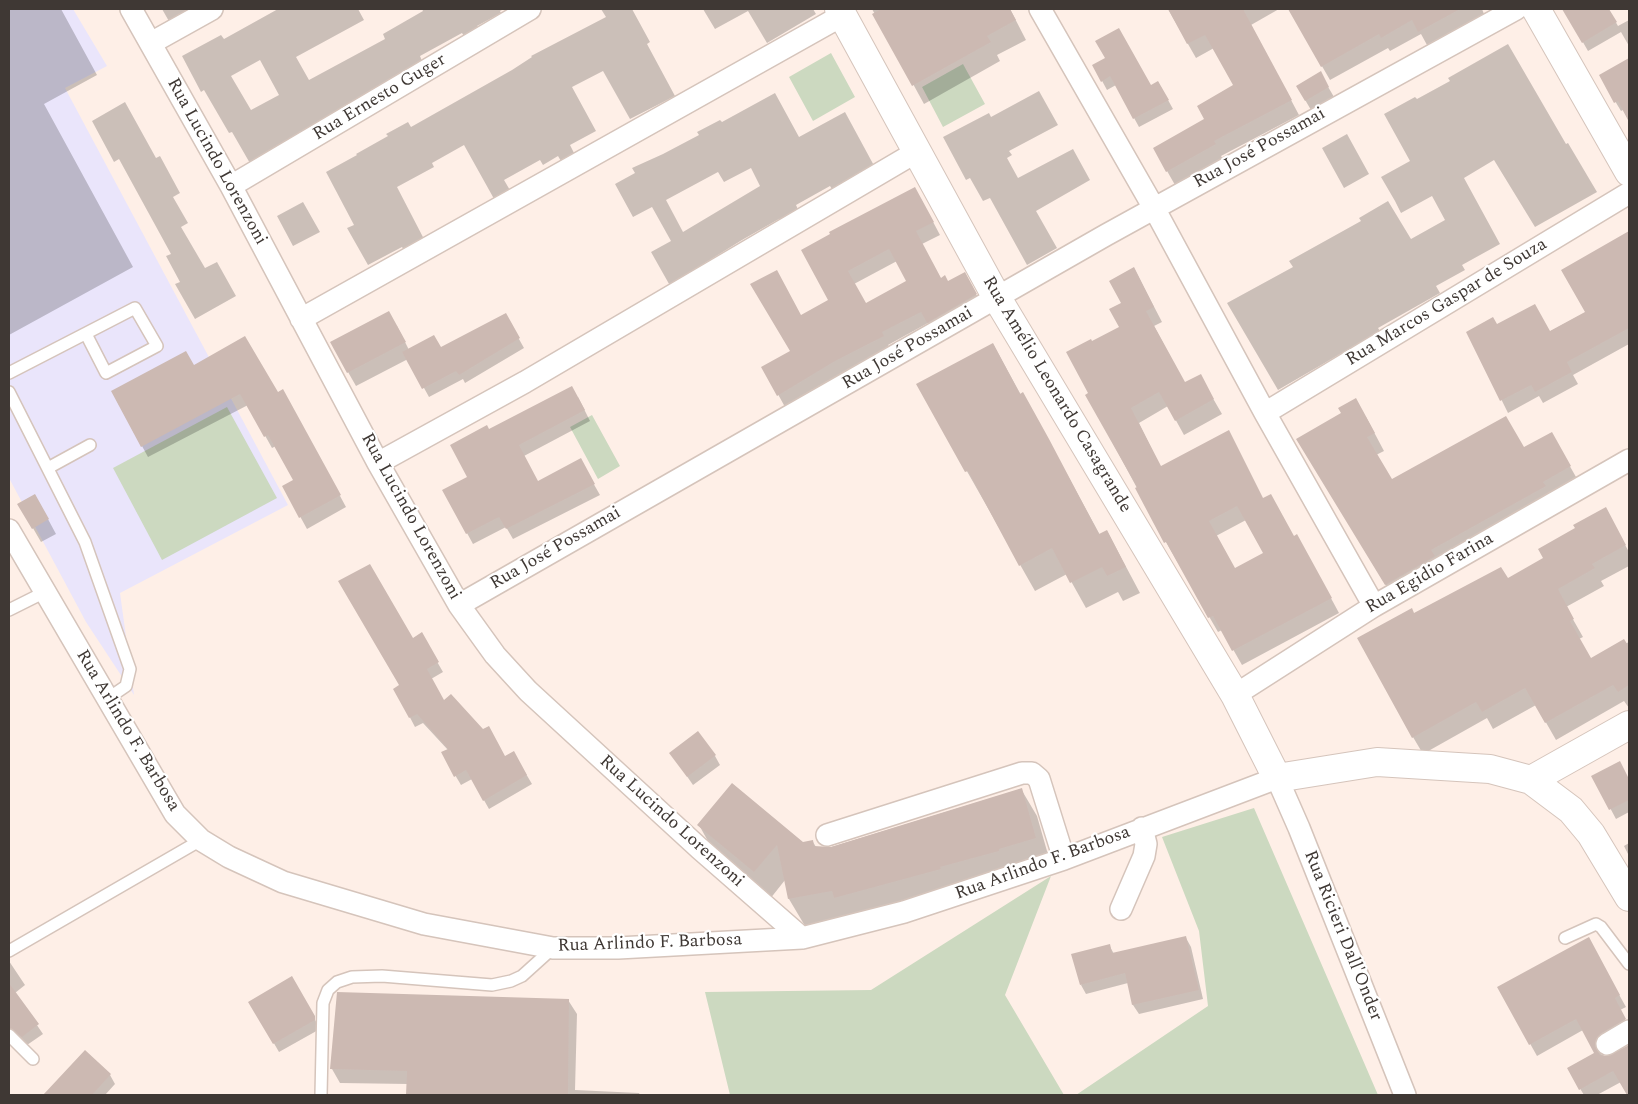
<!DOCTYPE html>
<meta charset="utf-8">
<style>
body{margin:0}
#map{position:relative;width:1638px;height:1104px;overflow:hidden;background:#feefe7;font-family:Spectral,serif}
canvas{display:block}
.frame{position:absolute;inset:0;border:10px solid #3f3834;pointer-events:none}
</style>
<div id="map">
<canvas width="1638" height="1104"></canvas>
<div class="frame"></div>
</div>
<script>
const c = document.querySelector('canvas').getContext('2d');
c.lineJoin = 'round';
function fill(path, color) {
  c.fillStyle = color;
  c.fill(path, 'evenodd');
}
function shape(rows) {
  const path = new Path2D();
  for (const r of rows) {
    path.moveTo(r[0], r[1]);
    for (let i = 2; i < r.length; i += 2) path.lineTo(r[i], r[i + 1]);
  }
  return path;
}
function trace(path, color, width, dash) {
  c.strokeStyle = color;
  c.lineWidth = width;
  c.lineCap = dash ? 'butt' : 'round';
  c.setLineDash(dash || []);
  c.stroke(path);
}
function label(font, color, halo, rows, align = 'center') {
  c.font = font + ' Spectral,serif';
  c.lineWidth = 4.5;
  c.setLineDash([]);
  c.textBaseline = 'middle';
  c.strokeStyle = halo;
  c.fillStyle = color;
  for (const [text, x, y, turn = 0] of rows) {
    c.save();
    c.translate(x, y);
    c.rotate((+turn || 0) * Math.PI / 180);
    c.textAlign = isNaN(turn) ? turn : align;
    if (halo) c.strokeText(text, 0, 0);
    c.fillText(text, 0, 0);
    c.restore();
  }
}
fill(shape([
 [9,9,73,9,107,66,65,88,288,505,120,593,134,695,86,622,9,478]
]), '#eae5fb');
fill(shape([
 [831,53,855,97,813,121,789,77],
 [963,64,985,104,943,127,922,87],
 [227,407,277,498,162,560,113,468],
 [592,415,620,466,598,479,570,427],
 [1254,808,1378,1095,1076,1095,1208,1006,1199,931,1162,837],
 [1051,876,1005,995,1064,1095,730,1095,705,992,871,990]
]), '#ccd9c0');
fill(shape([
 [9,9,61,9,97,75,44,104,133,267,9,335],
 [162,9,212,9,174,30],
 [278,9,358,9,364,20,296,57,309,80,385,39,383,34,423,11,422,9,504,9,500,11,501,13,477,26,482,35,468,43,462,33,420,56,422,61,393,78,397,85,251,165,232,132,229,133,204,90,201,92,182,56,221,35,224,39],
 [260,60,279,95,251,110,231,76],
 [601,9,632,9,650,42,647,44,675,96,630,119,603,71,572,87,596,131,570,145,578,161,565,168,558,156,543,165,540,160,504,180,514,197,498,206,464,145,432,163,434,167,397,187,425,241,405,252,402,247,368,265,347,228,354,225,326,172,357,155,356,154,388,136,386,134,408,122,411,127,512,70,532,57,531,56,606,17],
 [703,9,813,9,816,14,767,43,748,11,715,29],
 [872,9,1010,9,1026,40,997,55,1000,61,924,104],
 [1168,9,1279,9,1251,25,1299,115,1221,156,1223,159,1175,185,1154,148,1206,120,1235,86,1214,48,1196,58],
 [1289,9,1482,9,1484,14,1427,45,1421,34,1390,51,1388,48,1330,80],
 [1564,9,1608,9,1618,26,1629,20,1629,46,1621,32,1588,51],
 [1508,44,1566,144,1568,143,1597,192,1535,227,1494,160,1464,178,1500,244,1462,265,1465,270,1436,286,1440,293,1378,328,1380,331,1278,390,1227,303,1293,267,1289,261,1361,221,1359,218,1388,201,1411,239,1445,220,1432,196,1401,213,1395,201,1381,177,1410,161,1384,114,1415,97,1417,99,1450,81,1448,78],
 [1629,59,1629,121,1623,110,1621,111,1600,76],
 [1094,66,1151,86,1158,82,1173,109,1139,127,1116,85,1107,90],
 [1320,73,1334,97,1311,110,1297,86],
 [1039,91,1058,125,1009,151,1012,155,1007,158,1018,178,1073,149,1090,180,1036,211,1057,248,1027,265,990,198,983,201,970,178,966,180,943,137,989,113,991,117],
 [775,93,799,137,845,112,878,173,837,197,830,186,796,205,802,218,784,228,779,219,742,240,694,270,698,277,673,291,651,252,671,241,652,207,633,217,615,184,635,173,632,168,663,154,699,135,697,132,720,120,722,122],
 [751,168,760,186,683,232,666,200,718,172,724,182],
 [125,102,156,158,160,156,180,193,173,197,188,223,181,227,205,268,217,262,236,296,195,319,175,284,180,282,166,256,171,254,119,159,114,162,92,121],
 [1347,134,1369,174,1344,188,1322,148],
 [922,201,940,235,922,244,941,279,948,283,965,274,983,307,935,335,928,323,888,345,890,348,842,373,785,407,763,367,792,352,801,316,830,300,803,250],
 [897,261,908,282,866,304,854,284],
 [303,202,320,232,293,246,277,216],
 [1627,234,1629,238,1629,344,1573,375,1578,384,1543,403,1539,396,1508,413,1468,332,1497,326,1549,332,1586,312],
 [1134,268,1162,322,1154,326,1185,384,1200,376,1222,414,1184,435,1168,406,1139,423,1161,468,1264,500,1305,550,1339,613,1242,665,1222,630,1218,632,1166,542,1087,395,1090,393,1092,343,1121,328,1122,304],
 [1246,520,1265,553,1235,570,1216,536],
 [505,314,524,348,465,383,463,379,429,397,408,359,356,386,348,372,397,326,409,350,441,349],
 [993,344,1021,395,1037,419,1100,535,1107,531,1140,593,1123,601,1118,592,1086,608,1067,574,1035,591,918,385],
 [194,366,289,402,346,507,307,529,284,487,295,481,276,446,272,448,248,405,148,457,142,446],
 [578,397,590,421,524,456,538,483,580,460,600,495,513,539,506,527,473,544,444,491,469,477,489,431],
 [1366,417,1384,451,1376,455,1392,481,1524,449,1551,433,1580,484,1396,602,1308,457],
 [35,495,56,534,41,542,19,504],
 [1605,509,1629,552,1629,566,1601,581,1604,586,1566,607,1583,637,1579,639,1591,659,1629,642,1629,708,1624,701,1556,740,1536,705,1493,729,1487,718,1423,754,1413,737,1414,614,1507,580,1544,559,1577,528],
 [421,634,443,672,431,679,444,702,483,731,505,757,513,752,532,784,489,809,472,779,461,785,442,753,448,750,423,723,415,727,395,689,401,686,412,639],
 [671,753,715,756,720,765,693,785],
 [1619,762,1629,781,1629,812,1616,819,1593,776],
 [1021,789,1037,816,1051,865,847,918,805,926,789,899,785,880,770,899,714,852,699,825,802,844,813,842,816,847,825,849],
 [1629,843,1629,856,1624,846],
 [1186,938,1191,947,1203,999,1139,1014,1133,1005,1128,983,1086,994,1081,985,1109,945,1114,954],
 [1588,939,1626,1007,1620,1010,1629,1027,1603,1049,1601,1054,1608,1058,1629,1046,1629,1095,1621,1082,1597,1095,1584,1095,1568,1069,1596,1053,1583,1030,1537,1056,1499,988],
 [9,961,25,985,15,993,43,1034,27,1045,15,1037,9,1028],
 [292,978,320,1029,279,1052,250,1002],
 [568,1000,577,1014,575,1090,639,1093,640,1095,407,1095,408,1084,340,1083,332,1069],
 [85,1052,110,1075,115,1084,105,1095,45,1095]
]), '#0003');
fill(shape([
 [881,9,1010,9,1016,20,987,36,991,42,912,86,872,14],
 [1168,9,1243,9,1292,100,1214,141,1216,144,1166,172,1153,148,1204,119,1197,106,1233,85,1205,35,1187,44],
 [1288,9,1460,9,1418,32,1412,20,1381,38,1379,34,1321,67],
 [1562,9,1609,9,1617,22,1582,43],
 [1119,28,1151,85,1158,81,1169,100,1133,119,1110,76,1101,82,1092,65,1105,58,1095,41],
 [1629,58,1629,122,1618,101,1614,103,1599,75],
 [1321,71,1329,87,1305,101,1296,86],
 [915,187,934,222,916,231,941,278,945,275,948,281,965,272,977,294,927,323,921,312,882,332,884,336,835,361,777,396,761,367,790,351,750,284,777,270,801,315,828,300,801,250,830,234,829,232],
 [889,249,906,281,866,303,848,271],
 [1629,231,1629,328,1567,362,1572,372,1535,392,1531,385,1500,401,1466,332,1493,317,1497,324,1535,304,1550,331,1585,312,1561,270],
 [1134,267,1154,307,1146,311,1185,382,1201,374,1214,399,1175,421,1159,392,1131,408,1161,466,1229,430,1263,498,1271,494,1294,536,1297,534,1332,598,1232,651,1213,616,1208,618,1166,542,1164,543,1135,488,1137,487,1085,395,1088,393,1066,352,1091,339,1092,341,1119,327,1109,309,1121,303,1109,281],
 [1237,506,1263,553,1235,568,1209,521],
 [389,311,406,342,347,373,330,342],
 [506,313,520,338,459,375,456,371,422,389,402,352,434,335,441,347],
 [245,336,278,392,283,389,341,495,299,518,282,486,293,480,268,435,264,437,240,394,141,447,111,391,186,351,194,365],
 [993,343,1020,394,1023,392,1049,439,1099,534,1107,530,1126,567,1107,576,1102,567,1070,583,1052,548,1019,566,968,471,965,472,916,384],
 [572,386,585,410,519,445,538,481,581,458,595,484,506,529,499,517,466,534,442,490,467,477,450,445,487,425,489,429],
 [1356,398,1375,433,1367,437,1392,479,1506,416,1524,447,1552,432,1571,466,1543,482,1546,486,1431,550,1435,556,1385,585,1296,439,1341,413,1338,408],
 [35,494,49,519,32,529,17,504],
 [1606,507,1626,545,1592,564,1595,568,1558,589,1574,619,1570,621,1591,658,1624,639,1629,647,1629,685,1618,692,1613,685,1545,723,1525,688,1482,712,1476,702,1412,738,1357,638,1412,608,1414,613,1501,567,1508,578,1543,558,1538,549,1575,528,1573,525],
 [370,564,413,638,422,632,439,662,427,669,444,700,451,694,483,729,489,726,505,756,514,751,527,775,483,801,466,770,454,777,441,752,448,749,417,714,409,718,393,689,399,685,338,581],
 [698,731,716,755,687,777,669,753],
 [1620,761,1629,779,1629,800,1609,810,1591,776],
 [732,783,803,842,813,840,814,846,831,847,1022,788,1036,838,999,849,999,851,940,867,941,869,834,898,832,891,788,899,777,845,754,872,697,825],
 [1186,936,1199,990,1132,1005,1125,973,1080,985,1071,954,1110,944,1112,953],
 [1589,937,1620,995,1615,998,1626,1019,1600,1034,1595,1045,1600,1055,1607,1056,1629,1045,1629,1095,1627,1095,1613,1071,1579,1090,1567,1068,1594,1053,1576,1019,1529,1045,1497,987],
 [292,976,315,1016,315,1020,273,1044,248,1002],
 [9,983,39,1024,22,1037,9,1028],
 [337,992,569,999,568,1095,406,1095,407,1071,330,1069],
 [85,1050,111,1074,92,1095,43,1095]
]), '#ccb9b2');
const lane = shape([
 [9,373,135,308,157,346,106,373,86,334],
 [9,392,85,542,130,669,126,686,107,699],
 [48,468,90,445],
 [9,610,45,592],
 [1565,938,1596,924,1601,927,1629,964],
 [9,951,201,840],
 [9,1035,33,1059],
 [321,1095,323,1003,328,990,337,982,352,977,382,976,492,985,511,981,522,976,553,948]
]);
const street = shape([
 [131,9,231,186,378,463,459,605,495,655,528,691,699,848,802,938],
 [1040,9,1154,208,1265,413,1374,606],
 [151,43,212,9],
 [231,186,530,9],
 [301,319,843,15],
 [1265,413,1629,193],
 [378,463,525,382,918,151],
 [9,530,175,814,201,840,229,857,283,882,424,924,553,948,618,948,802,938,904,912,1064,859,1277,778,1299,828,1405,1095],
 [459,605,1106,235,1516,9],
 [1235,695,1374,606,1629,460],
 [827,835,1022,773,1032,773,1039,779,1064,859],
 [1121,909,1144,856,1146,844,1142,828],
 [1607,1044,1629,1031]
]);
const secondary = shape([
 [839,9,997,298,1235,695,1277,778,1377,762,1490,769,1531,780,1571,810,1591,834,1629,897],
 [1536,9,1629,172],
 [1531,780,1629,725]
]);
trace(lane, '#d5c4bb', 14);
trace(street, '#d5c4bb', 24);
trace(secondary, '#d5c4bb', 30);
trace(lane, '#fff', 11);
trace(street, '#fff', 21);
trace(secondary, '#fff', 28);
label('18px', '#3f3834', '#fff', [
 ["Rua Ernesto Guger",380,98,-31],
 ["Rua José Possamai",1260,149,-29],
 ["Rua Lucindo Lorenzoni",216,162,61],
 ["Rua Marcos Gaspar de Souza",1447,303,-31],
 ["Rua José Possamai",908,349,-30],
 ["Rua Amélio Leonardo Casagrande",1056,395,59],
 ["Rua Lucindo Lorenzoni",410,517,61],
 ["Rua José Possamai",556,549,-30],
 ["Rua Egidio Farina",1430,574,-30],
 ["Rua Arlindo F. Barbosa",127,731,59],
 ["Rua Lucindo Lorenzoni",671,822,42],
 ["Rua Arlindo F. Barbosa",1043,864,-20],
 ["Rua Ricieri Dall'Onder",1342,936,68],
 ["Rua Arlindo F. Barbosa",650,944,-2]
]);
</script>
